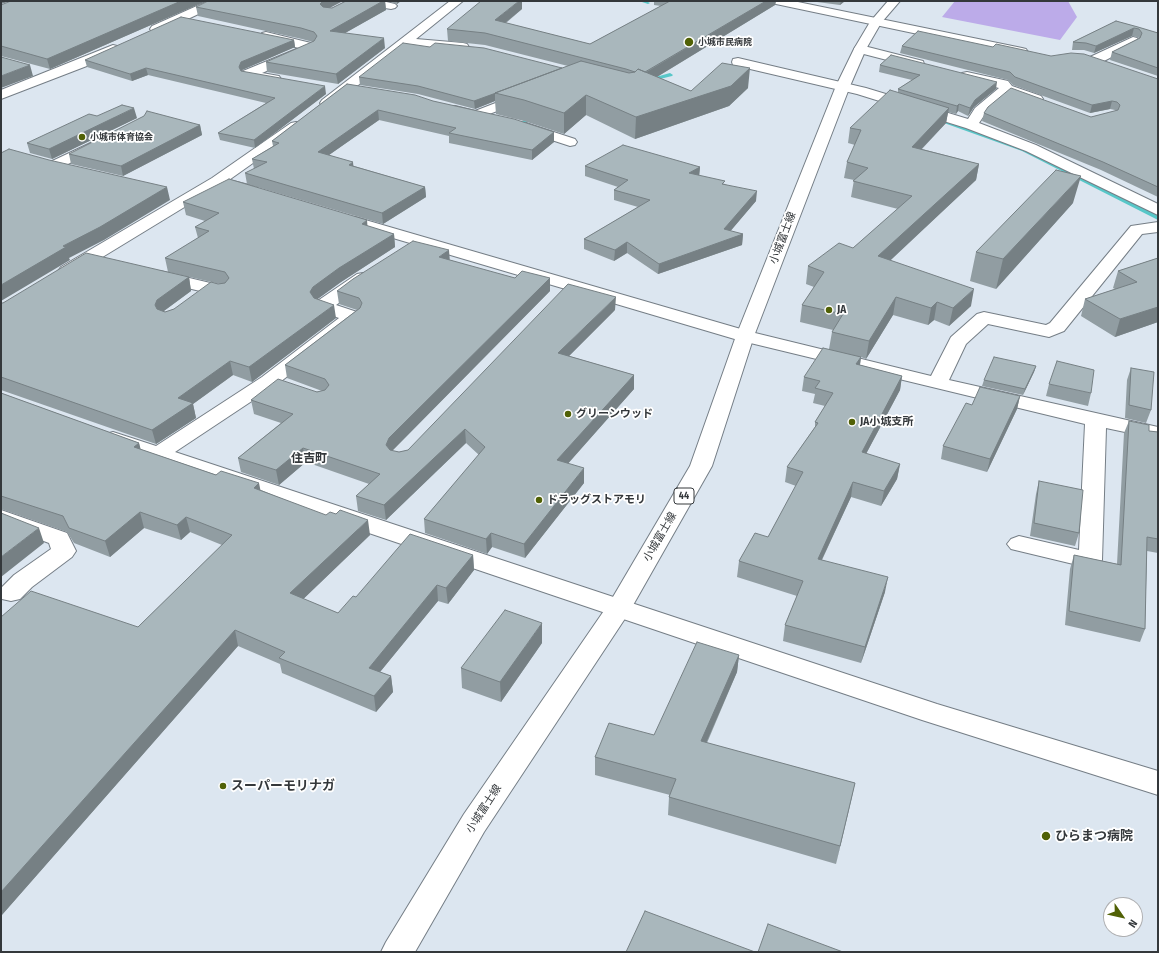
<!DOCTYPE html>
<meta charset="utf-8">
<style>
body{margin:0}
#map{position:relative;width:1159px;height:953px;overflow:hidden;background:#dce6f0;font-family:"Fira Sans Condensed",sans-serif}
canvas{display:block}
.frame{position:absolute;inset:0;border:2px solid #34383b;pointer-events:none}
.north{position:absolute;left:1103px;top:897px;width:40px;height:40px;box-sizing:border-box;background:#fff;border:1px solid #aeafb1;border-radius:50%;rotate:124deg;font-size:11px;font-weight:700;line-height:16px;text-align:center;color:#34383b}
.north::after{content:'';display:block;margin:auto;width:14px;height:18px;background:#516106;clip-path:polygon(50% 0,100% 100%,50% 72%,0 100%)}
</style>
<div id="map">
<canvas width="1159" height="953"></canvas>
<div class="frame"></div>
<div class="north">N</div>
</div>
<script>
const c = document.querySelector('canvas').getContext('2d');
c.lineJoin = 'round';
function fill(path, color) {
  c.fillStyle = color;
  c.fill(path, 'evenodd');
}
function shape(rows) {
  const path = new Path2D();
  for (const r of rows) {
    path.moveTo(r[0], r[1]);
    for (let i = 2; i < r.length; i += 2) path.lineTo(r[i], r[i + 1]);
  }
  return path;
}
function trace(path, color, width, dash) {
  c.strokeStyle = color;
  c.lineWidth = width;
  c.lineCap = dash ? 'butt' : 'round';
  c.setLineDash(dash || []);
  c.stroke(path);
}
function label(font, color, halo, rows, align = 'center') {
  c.font = font + ' "Fira Sans Condensed","Noto Sans JP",sans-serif';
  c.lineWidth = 3.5;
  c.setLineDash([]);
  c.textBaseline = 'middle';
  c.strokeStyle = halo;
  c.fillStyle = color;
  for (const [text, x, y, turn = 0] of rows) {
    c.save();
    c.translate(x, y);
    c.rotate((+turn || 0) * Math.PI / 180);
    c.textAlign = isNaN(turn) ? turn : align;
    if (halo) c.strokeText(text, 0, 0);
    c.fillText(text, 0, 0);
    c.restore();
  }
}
fill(shape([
 [955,1,1068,1,1077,17,1060,40,942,17]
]), '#bcabe9');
fill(shape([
 [639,1,646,1,650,3,648,4,639,1],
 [670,73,673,75,672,76,648,82,645,80,670,73],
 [537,115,540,117,539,118,523,124,520,122,537,115],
 [935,116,1026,149,1158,215,1158,220,1022,151,933,119,932,118,935,116]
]), '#57c7c8');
const minor = shape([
 [208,1,224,1,222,3,160,32,156,33,152,32,150,29,152,26,208,1],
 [355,1,382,1,395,4,397,6,395,8,391,9,361,4,357,3,355,1],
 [450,1,463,1,416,39,463,43,467,44,469,47,467,50,463,51,407,46,332,106,327,107,322,106,320,103,322,100,450,1],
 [770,1,793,1,1022,48,1026,49,1028,52,1026,55,1022,56,776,4,772,3,770,1],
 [266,32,315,44,317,47,315,50,262,73,279,76,281,79,279,82,274,83,243,77,241,74,243,71,299,48,262,39,260,36,262,33,266,32],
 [1133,37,1137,38,1139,41,1137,44,1100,63,1090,63,1089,60,1090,57,1133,37],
 [113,45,117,46,119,49,117,52,92,64,1,99,1,90,113,45],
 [860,45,923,61,924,64,923,67,918,68,856,52,854,49,856,46,860,45],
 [738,58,866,88,968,119,975,108,999,88,962,79,960,76,962,73,967,72,1008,81,1012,86,1041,96,1043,99,1041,102,1036,103,1009,94,985,114,979,123,1036,145,1158,204,1158,215,1026,151,966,128,857,94,733,65,732,62,733,59,738,58],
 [524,92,529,93,531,96,529,99,476,119,450,113,448,110,450,107,455,106,475,111,524,92],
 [296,122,301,123,303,126,301,129,229,180,257,187,259,190,257,193,251,195,219,186,73,275,67,276,61,275,58,271,61,267,212,178,291,123,296,122],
 [526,123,575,139,577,142,575,145,570,146,521,130,519,127,521,124,526,123],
 [97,140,102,141,104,144,102,147,58,169,53,171,48,169,45,166,48,163,97,140],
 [355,217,751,332,931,376,951,337,977,314,984,312,1046,325,1050,323,1131,226,1158,222,1158,232,1142,234,1064,331,1049,337,988,324,966,344,949,380,1158,427,1158,439,1106,428,1102,560,1098,566,1090,568,1011,549,1007,544,1011,539,1019,536,1079,550,1085,424,738,340,349,225,347,222,349,219,355,217],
 [160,271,227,287,230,291,227,295,221,296,154,280,151,276,154,272,160,271],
 [363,273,369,274,372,278,369,282,336,305,360,313,362,317,360,321,276,385,175,452,937,704,1158,771,1158,795,922,720,150,459,106,442,102,438,106,434,113,432,156,446,262,377,339,318,316,310,313,306,316,302,357,274,363,273],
 [1,510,67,533,76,551,72,557,32,587,20,599,11,601,2,599,1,597,2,587,14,575,51,549,49,543,1,525,1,510]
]);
const primary = shape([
 [888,1,900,1,881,23,866,49,850,86,754,336,712,466,628,614,484,832,415,952,381,952,386,942,464,814,610,602,690,466,736,336,836,86,854,49,870,22,888,1]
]);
trace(minor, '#757e86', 2);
trace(primary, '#757e86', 2);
fill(minor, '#fff');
fill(primary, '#fff');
fill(shape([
 [206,1,50,69,1,56,1,5],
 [346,1,385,1,386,10,345,33,385,48,338,84,267,72,266,62,313,42,302,39,198,16,196,7,332,8],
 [387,1,409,1,407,2,401,1,397,4],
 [654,1,776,1,775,5,657,77,691,91,748,88,729,106,635,139,586,115,564,134,524,121,496,114,495,101,475,109,418,94,360,85,359,77,562,68,568,66,485,45,448,41,447,29,522,9,506,23,590,44,661,6,654,5],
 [816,1,845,1,840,5,817,2],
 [1116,21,1158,33,1158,76,1110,60,1112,52,1139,38,1137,37,1132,36,1094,53,1084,50,1072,50,1073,42],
 [294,40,295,47,242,70,242,71,326,94,255,148,220,140,218,133,266,103,148,75,132,81,87,67,85,60],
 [902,46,993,47,1158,79,1158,197,1101,170,982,121,984,113,1091,117,1116,111,1115,110,1110,109,1090,113,1013,85,1008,80,900,53],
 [880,65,996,89,974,107,968,116,958,111,956,114,948,112,946,123,922,149,979,164,976,180,890,260,971,306,949,326,934,320,928,325,893,315,866,359,861,357,860,365,902,376,900,390,866,454,900,464,897,479,881,506,851,497,822,560,885,592,861,663,783,641,785,625,797,596,737,577,739,561,768,537,796,486,785,482,787,467,815,427,815,422,825,406,813,403,815,394,802,391,804,377,829,349,832,332,833,330,800,322,802,305,814,287,806,284,808,266,853,248,898,209,851,197,854,180,844,178,847,162,855,145,848,143,850,128,898,93,898,89,912,80,879,72],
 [347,84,433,101,554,132,554,142,532,160,449,143,449,136,379,120,329,155,354,166,425,187,426,197,383,224,247,184,245,173,254,169,252,159,273,146,272,141],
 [97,116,137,118,52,159,30,153,27,143],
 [200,125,202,135,123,176,71,164,69,154],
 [585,166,700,167,699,176,725,184,756,201,730,231,743,234,742,245,658,274,627,253,614,261,584,249,584,239,638,207,614,200,614,190,618,187,585,176],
 [183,202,367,226,394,234,395,247,341,282,317,299,336,318,252,382,233,375,193,404,196,418,156,444,1,390,1,303,189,277,191,291,164,311,165,312,174,309,218,284,220,284,168,272,165,258,198,238,195,227,205,221,186,215],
 [1073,203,996,289,970,281,976,252],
 [1158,258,1158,322,1115,337,1081,316,1085,299,1115,289,1113,288,1118,271],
 [450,260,550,291,392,451,399,452,408,450,615,310,569,356,634,375,634,389,568,463,584,483,525,558,492,547,487,554,425,533,424,519,479,455,466,443,386,520,358,511,356,496,369,484,306,462,279,485,241,472,238,458,281,423,254,414,251,400,322,391,287,378,285,365,357,310,339,304,337,291],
 [1036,366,1034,372,1023,395,982,386,984,380],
 [1131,368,1151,410,1146,423,1125,418,1127,380],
 [1049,384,1091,393,1088,406,1046,396],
 [1,393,139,443,140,449,261,490,370,535,303,599,338,613,356,597,473,555,474,570,448,604,438,601,380,672,391,676,393,692,376,712,282,673,280,664,238,646,1,916,1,617,138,627,222,545,190,532,181,540,144,528,110,557,74,543,67,532,1,509],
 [1020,396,1017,409,987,472,941,459,943,446,972,405],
 [1129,421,1149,431,1158,432,1158,553,1147,551,1145,629,1140,642,1065,625,1070,569,1074,555,1117,564,1124,433],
 [1039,481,1079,533,1075,546,1030,536,1036,494],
 [542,643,501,702,462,688,461,668],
 [739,655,737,672,707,743,855,783,836,864,668,815,669,797,670,795,595,775,595,757,654,735]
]), '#919da2');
fill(shape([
 [1,1,11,1,1,4],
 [181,1,206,1,50,69,47,59],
 [323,1,343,1,324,11,320,4],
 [383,1,385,1,386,10,331,41,330,31],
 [397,1,401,1,397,4],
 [519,1,522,1,522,9,495,31,495,20],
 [766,1,776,1,775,5,637,89,638,77],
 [841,1,845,1,840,5],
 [1134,28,1132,36,1094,53,1096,46],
 [384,38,385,48,338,84,336,74],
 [294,40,295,47,242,70,240,75,239,67,241,62],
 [30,65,33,76,1,88,1,76],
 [146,68,148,75,132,81,130,74],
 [750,68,748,88,729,106,635,139,636,117],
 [997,82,996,89,974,107,968,116,970,108,975,100],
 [325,86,326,94,255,148,254,140],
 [495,93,495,101,475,109,474,101],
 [586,95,586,115,564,134,564,113],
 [1112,101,1110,109,1090,113,1092,105],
 [959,104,958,111,956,114,957,106],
 [134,108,137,118,52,159,49,149],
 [949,108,946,123,909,162,912,147],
 [378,110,379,120,319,162,318,152],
 [200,125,202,135,123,176,121,166],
 [554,132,554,142,532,160,532,150],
 [353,162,354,173,349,165],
 [979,164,976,180,876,274,878,256],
 [700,167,699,177,689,173],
 [1081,176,1073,203,996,289,1003,259],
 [167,187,170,200,104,240,69,258,70,260,1,301,1,285,63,246],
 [425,187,426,197,383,224,382,213],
 [757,191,756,201,723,240,724,229],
 [367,220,368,233,362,224],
 [394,234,395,247,341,282,315,301,310,292,313,287,339,268],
 [743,234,742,245,658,274,659,264],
 [627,242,627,253,614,261,615,250],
 [449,250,450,263,439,257],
 [189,277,191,291,161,313,159,319,155,305,157,300],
 [550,278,550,291,391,452,386,445,389,438],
 [974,289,971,306,949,326,953,308],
 [616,297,615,310,558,367,558,353],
 [896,297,893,315,866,359,869,341],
 [937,302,934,320,928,325,931,308],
 [334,305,336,318,252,382,249,367],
 [1158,307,1158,322,1115,337,1120,319],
 [861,357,859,371,856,364],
 [230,361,233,375,193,404,196,418,156,444,152,430,178,398],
 [1036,366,1034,372,1023,395,1025,389],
 [634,375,634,389,558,475,557,460],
 [902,376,900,390,859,467,862,452],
 [1020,396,1017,409,987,472,990,459],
 [465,429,466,443,386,520,384,505],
 [139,443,143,458,134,447],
 [303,448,306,462,279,485,276,470],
 [900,464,897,479,881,506,884,491],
 [584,468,584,483,525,558,524,544],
 [853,482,851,497,815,574,818,559],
 [259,483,262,498,254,488],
 [140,512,144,528,110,557,105,541],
 [186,517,190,532,181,540,177,525],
 [368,520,370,535,293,609,290,593],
 [39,528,44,543,1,577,1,557],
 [491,533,492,547,487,554,486,539],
 [473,555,474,570,448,604,446,588],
 [888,577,885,592,861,663,865,647],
 [437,585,438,601,371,683,369,668],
 [542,623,542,643,501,702,500,682],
 [235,630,238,646,1,916,1,892],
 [739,655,737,672,699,759,701,741],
 [391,676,393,692,376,712,374,696],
 [855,783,851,801,836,864,840,846]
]), '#768084');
const building = shape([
 [11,1,181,1,47,59,1,46,1,5,11,1],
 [208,1,323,1,320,4,323,7,332,8,346,1,383,1,330,31,384,38,336,74,266,62,314,41,317,36,314,32,301,28,196,7,208,1],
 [481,1,519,1,495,20,590,44,670,1,766,1,645,72,638,69,635,72,626,69,485,33,447,29,481,1],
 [181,17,294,40,241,62,239,67,241,71,325,86,254,140,218,133,275,98,146,68,130,74,85,60,181,17],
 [1116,21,1138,27,1158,33,1158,68,1112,52,1140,38,1142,33,1139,29,1134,28,1096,46,1086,43,1073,42,1116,21],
 [918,31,993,47,996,44,1051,56,1071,53,1084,54,1158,79,1158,187,1103,162,984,113,988,107,1011,88,1091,117,1118,110,1120,105,1117,102,1112,101,1092,105,1015,77,1010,72,902,46,918,31],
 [403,43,430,47,435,43,484,48,562,68,495,93,496,93,474,101,418,86,359,77,403,43],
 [891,55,997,82,975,100,970,108,959,104,957,106,898,89,920,75,880,65,891,55],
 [1,57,30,65,1,76,1,57],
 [581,61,629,73,635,72,638,69,691,91,722,63,750,68,731,86,636,117,586,95,564,113,524,100,495,93,581,61],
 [347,84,415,95,433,101,514,119,554,132,532,150,449,133,456,128,378,110,318,152,353,162,349,165,425,187,382,213,245,173,267,162,252,159,279,143,272,141,347,84],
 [890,90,949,108,912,147,979,164,878,256,974,289,953,308,937,302,931,308,896,297,869,341,832,332,843,314,802,305,824,272,808,266,839,243,853,248,912,196,853,181,868,168,847,162,861,130,850,128,890,90],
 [122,105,134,108,49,149,27,143,89,114,97,116,122,105],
 [147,111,200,125,121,166,69,154,144,116,147,111],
 [623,145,700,167,689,173,725,181,722,184,757,191,724,229,743,234,659,264,627,242,615,250,584,239,650,200,614,190,628,180,585,166,623,145],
 [9,149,49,160,167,187,100,227,63,246,66,247,1,285,1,153,9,149],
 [1056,170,1081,176,1003,259,976,252,1056,170],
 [229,179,367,220,362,224,394,234,339,268,313,287,310,292,314,298,334,305,249,367,230,361,178,398,193,403,152,430,1,377,1,303,3,303,86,253,189,277,157,300,155,305,157,309,165,312,174,309,211,282,218,284,225,283,229,278,225,272,165,258,209,231,195,227,219,213,183,202,229,179],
 [413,241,449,250,439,257,515,278,522,271,550,278,389,438,386,445,390,450,399,452,408,450,568,284,616,297,558,353,634,375,557,460,584,468,524,544,491,533,486,539,424,519,485,447,465,429,384,505,356,496,380,474,303,448,276,470,238,458,293,414,251,400,278,379,317,392,325,390,329,385,325,379,285,365,360,308,362,303,359,298,337,291,353,279,413,241],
 [1158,258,1158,307,1120,319,1085,299,1137,282,1118,271,1158,258],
 [823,348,861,357,856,364,902,376,862,452,900,464,884,491,853,482,818,559,888,577,865,647,785,625,803,581,739,561,755,533,768,537,803,472,787,467,818,423,815,422,833,393,815,388,820,381,804,377,823,348],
 [994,357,1036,366,1025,389,984,380,994,357],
 [1057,361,1094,370,1091,393,1049,384,1057,361],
 [1131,368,1154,372,1151,410,1129,405,1131,368],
 [980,387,1020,396,990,459,943,446,966,403,972,405,980,387],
 [1,393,139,443,134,447,216,475,221,471,259,483,254,488,326,515,330,512,336,514,340,510,368,520,290,593,338,613,353,596,356,597,410,534,473,555,446,588,437,585,369,668,391,676,374,696,279,658,285,652,235,630,1,892,1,617,31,591,138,627,232,535,186,517,177,525,140,512,105,541,69,528,63,516,1,496,1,393],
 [1129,421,1149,425,1149,431,1158,432,1158,539,1147,537,1145,629,1069,611,1074,555,1121,565,1129,421],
 [1039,481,1083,490,1079,533,1034,523,1039,481],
 [1,513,39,528,1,557,1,513],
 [505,610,542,623,500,682,461,668,505,610],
 [697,642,739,655,701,741,855,783,840,846,669,797,676,779,595,757,609,723,654,735,697,642],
 [645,911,755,952,626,952,645,911],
 [768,924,843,952,758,952,768,924]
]);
fill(building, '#a9b7bc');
trace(building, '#768084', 1);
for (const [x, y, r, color] of [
 [689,42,5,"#516106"],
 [82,137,4,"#516106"],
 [829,310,4,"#516106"],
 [568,414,4,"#516106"],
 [852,422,4,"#516106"],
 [539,500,4,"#516106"],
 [223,786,4,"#516106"],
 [1046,836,5,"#516106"]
]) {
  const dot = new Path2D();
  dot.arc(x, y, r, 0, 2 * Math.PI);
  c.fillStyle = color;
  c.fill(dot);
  trace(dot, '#fff', 1.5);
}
label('bold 9px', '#34383b', '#fff', [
 ["小城市民病院",698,42],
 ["小城市体育協会",90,137]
], 'left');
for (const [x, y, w] of [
 [684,496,20]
]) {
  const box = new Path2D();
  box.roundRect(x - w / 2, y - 8, w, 16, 3);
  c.fillStyle = '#fff';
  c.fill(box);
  trace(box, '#34383b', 1);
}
label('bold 10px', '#34383b', null, [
 ["44",684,496]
]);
label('11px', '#34383b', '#fff', [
 ["小城富士線",783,238,-69],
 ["小城富士線",660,537,-60],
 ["小城富士線",484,809,-57]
]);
label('bold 11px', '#34383b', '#fff', [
 ["JA",837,310],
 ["グリーンウッド",576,414],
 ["JA小城支所",860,422],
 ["ドラッグストアモリ",547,500]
], 'left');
label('bold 12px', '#34383b', '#fff', [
 ["住吉町",309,459]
]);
label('bold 13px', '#34383b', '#fff', [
 ["スーパーモリナガ",231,786],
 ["ひらまつ病院",1055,836]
], 'left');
</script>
